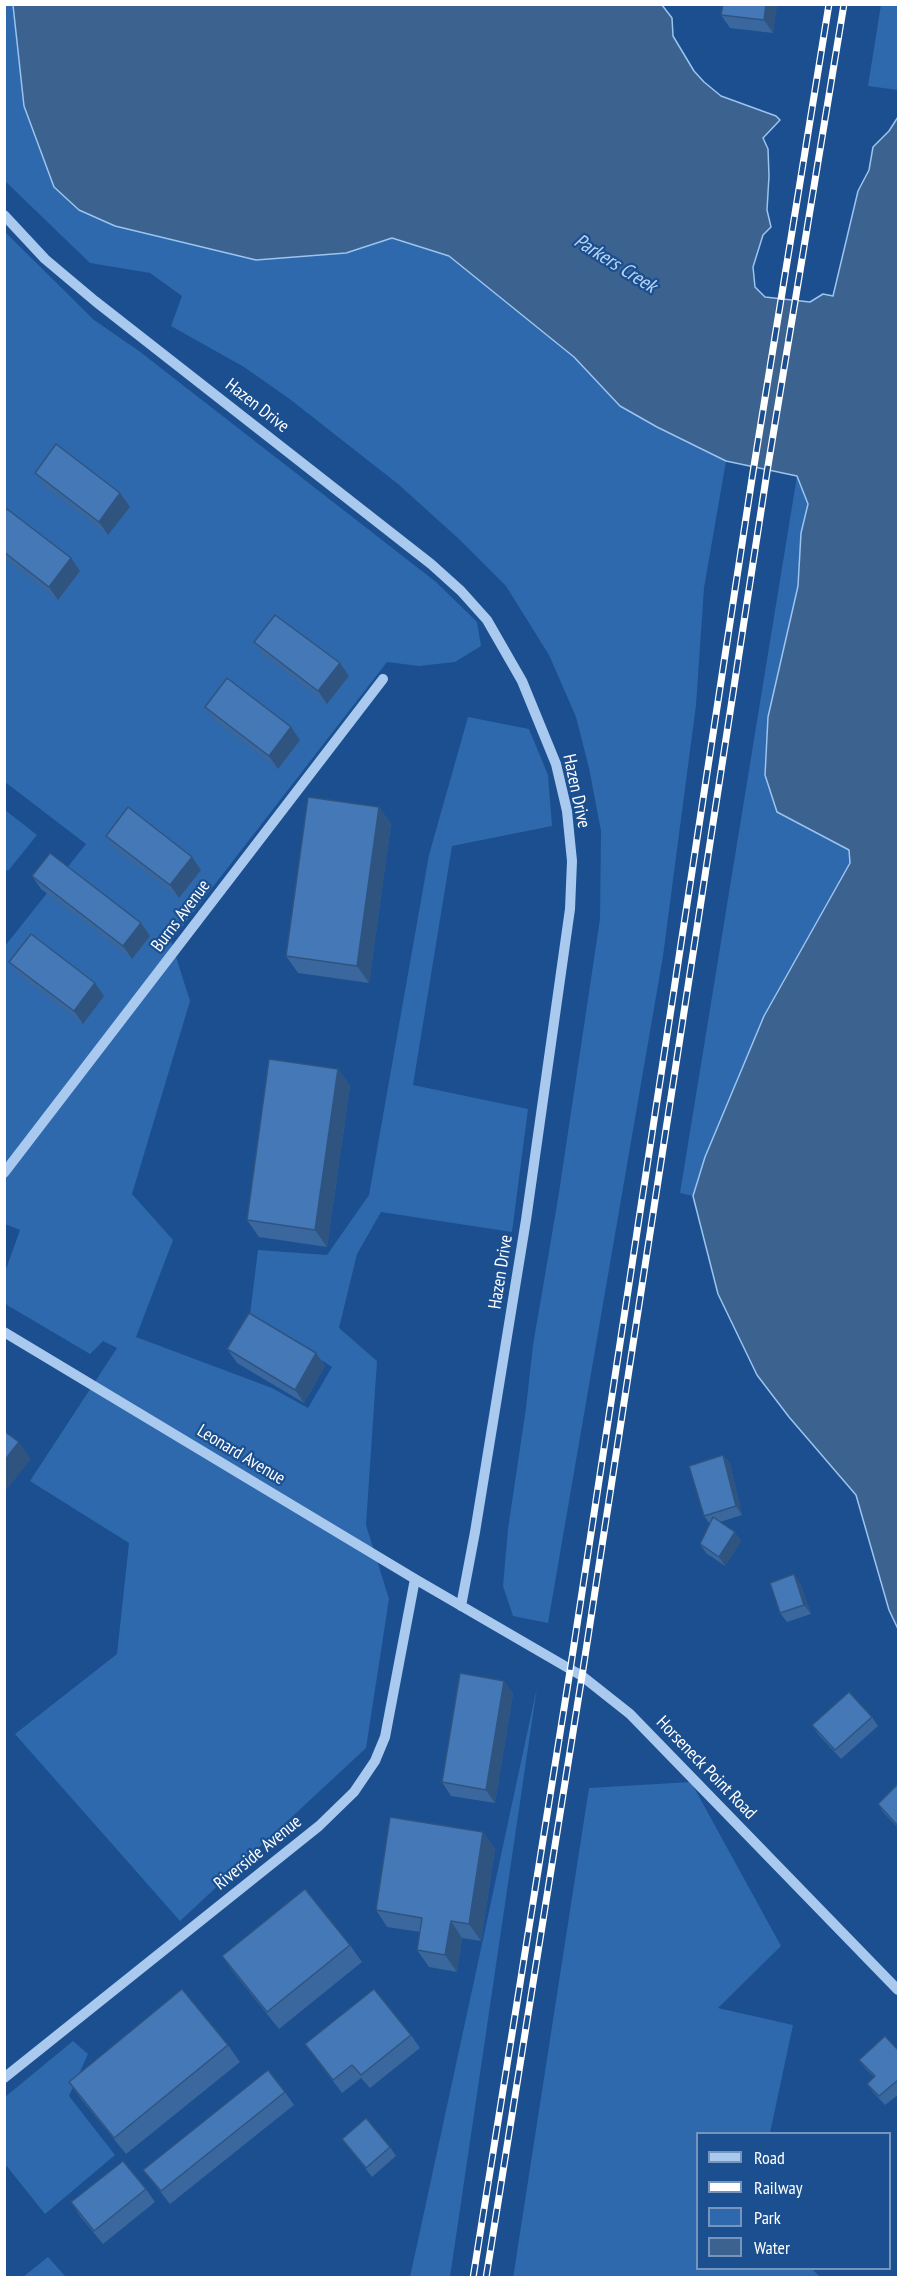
<!DOCTYPE html>
<style>
body{margin:0}
#map{position:relative;width:903px;height:2282px;overflow:hidden;background:#1b4f8f;font-family:"PT Sans Narrow",sans-serif}
canvas{display:block}
.frame{position:absolute;inset:0;border:6px solid #fff;pointer-events:none}
.legend{position:absolute;left:696px;top:2132px;width:195px;height:138px;box-sizing:border-box;background:#1b4f8f;border:2px solid #7695bc;margin:0;padding:8px 10px;list-style:none;font-size:18px;color:#fff}
.legend li{display:flex;align-items:center;gap:12px;height:30px}
.legend b{width:30px;border:2px solid #7695bc}
</style>
<div id="map">
<canvas width="903" height="2282"></canvas>
<div class="frame"></div>
<ul class="legend">
<li><b style="height:8px;background:#a9c9ee"></b>Road</li>
<li><b style="height:8px;background:#fff"></b>Railway</li>
<li><b style="height:16px;background:#2e69ad"></b>Park</li>
<li><b style="height:16px;background:#3c6290"></b>Water</li>
</ul>
</div>
<script>
const c = document.querySelector('canvas').getContext('2d');
c.lineJoin = 'round';
function fill(path, color) {
  c.fillStyle = color;
  c.fill(path, 'evenodd');
}
function shape(rows) {
  const path = new Path2D();
  for (const r of rows) {
    path.moveTo(r[0], r[1]);
    for (let i = 2; i < r.length; i += 2) path.lineTo(r[i], r[i + 1]);
  }
  return path;
}
function trace(path, color, width, dash) {
  c.strokeStyle = color;
  c.lineWidth = width;
  c.lineCap = dash ? 'butt' : 'round';
  c.setLineDash(dash || []);
  c.stroke(path);
}
function label(font, color, halo, rows, align = 'center') {
  c.font = font + ' "PT Sans Narrow",sans-serif';
  c.lineWidth = 4.5;
  c.setLineDash([]);
  c.textBaseline = 'middle';
  c.strokeStyle = halo;
  c.fillStyle = color;
  for (const [text, x, y, turn = 0] of rows) {
    c.save();
    c.translate(x, y);
    c.rotate((+turn || 0) * Math.PI / 180);
    c.textAlign = isNaN(turn) ? turn : align;
    if (halo) c.strokeText(text, 0, 0);
    c.fillText(text, 0, 0);
    c.restore();
  }
}
fill(shape([
 [4,5,13,5,24,106,54,187,115,226,179,240,322,253,346,253,392,238,449,256,574,357,594,378,657,427,726,461,704,588,696,705,663,956,548,1623,513,1616,503,1586,508,1529,526,1408,533,1345,558,1199,600,919,601,831,589,768,576,717,549,655,506,586,459,539,398,484,291,400,244,367,171,326,182,296,150,273,90,263,5,181],
 [881,5,898,5,898,90,868,86],
 [4,231,94,320,139,351,436,582,477,622,481,646,455,662,419,666,387,662,171,941,190,1001,132,1194,173,1240,136,1337,272,1388,308,1408,332,1367,250,1314,258,1250,327,1255,369,1195,429,855,468,717,529,729,548,775,552,826,452,846,413,1085,528,1109,512,1232,381,1212,357,1254,339,1328,377,1361,366,1525,389,1599,366,1748,180,1921,15,1734,117,1654,129,1543,30,1481,117,1348,103,1341,90,1354,7,1305,5,1301,5,1272,20,1230,5,1224,4,1220,5,946,86,844,5,782],
 [797,476,808,504,801,533,798,586,777,812,849,850,850,863,764,1016,705,1157,693,1196,680,1193],
 [5,810,37,835,8,871,5,868],
 [537,1687,450,2277,410,2277,479,1958],
 [691,1782,781,1946,718,2008,793,2025,770,2133,698,2134,698,2268,812,2269,820,2277,513,2278,589,1788],
 [73,2041,88,2054,69,2096,115,2155,45,2214,5,2164,5,2097],
 [48,2257,66,2277,23,2277]
]), '#2e69ad');
const water = shape([
 [13,5,662,5,672,18,673,36,694,71,704,82,721,96,776,116,780,120,763,138,768,149,769,176,767,210,771,227,763,235,753,267,755,287,765,297,810,302,823,294,833,296,858,191,869,170,873,147,889,131,898,117,898,109,898,1629,889,1610,856,1495,789,1417,757,1375,718,1294,693,1196,705,1157,764,1016,850,863,849,850,777,812,765,775,768,717,798,586,801,533,808,504,797,476,726,461,657,427,620,406,574,357,449,256,392,238,346,253,256,260,115,226,79,210,54,187,24,106,13,5]
]);
fill(water, '#3c6290');
trace(water, '#9cc4f0', 1.5);
trace(shape([
 [4,215,45,259,95,301,431,564,461,591,487,620,522,681,556,764,567,811,572,861,570,909,526,1220,475,1532,461,1606],
 [4,1173,383,679],
 [4,1332,415,1579,582,1676,630,1714,898,1990],
 [4,2078,319,1826,354,1792,375,1761,385,1737,415,1579]
]), '#a9c9ee', 10);
const rail = shape([
 [473,2278,570,1671,753,472,829,4],
 [486,2278,582,1676,767,472,844,4]
]);
trace(rail, '#fff', 7);
trace(rail, '#1b4f8f', 4.5, [14]);
fill(shape([
 [723,4,777,4,773,33,730,28,721,15],
 [35,473,120,493,130,507,108,535,44,486],
 [4,512,71,558,80,571,58,600,4,558],
 [254,642,340,663,349,676,327,704,263,655],
 [205,707,291,727,300,740,278,769,214,720],
 [379,807,391,824,369,983,298,973,286,956],
 [106,836,192,857,201,870,179,898,115,849],
 [32,876,150,936,132,959,41,889],
 [9,962,95,983,104,996,83,1024,19,975],
 [338,1069,350,1086,327,1247,259,1237,247,1220],
 [227,1349,316,1353,325,1366,304,1403,237,1363],
 [723,1455,730,1464,742,1515,720,1522,741,1541,725,1566,706,1553,700,1544,710,1524,704,1516],
 [800,1583,811,1614,787,1622,780,1613],
 [504,1681,513,1694,495,1803,451,1796,442,1782],
 [872,1717,878,1726,841,1759,818,1734,812,1725],
 [898,1784,898,1828,884,1813,878,1804],
 [483,1832,495,1849,481,1941,462,1938,457,1972,429,1967,417,1950,420,1932,387,1927,376,1910],
 [350,1945,362,1962,279,2029,234,1973,222,1956],
 [411,2035,420,2048,370,2088,361,2078,342,2093,305,2044],
 [228,2045,240,2062,126,2154,81,2099,69,2082],
 [898,2050,898,2095,885,2105,873,2092,867,2084,874,2077,866,2069,859,2060],
 [285,2092,294,2105,170,2204,143,2170],
 [342,2139,390,2147,396,2156,372,2177],
 [146,2189,155,2202,103,2244,80,2216,71,2202]
]), '#3a679d');
fill(shape([
 [766,4,777,4,773,33,764,20],
 [120,493,130,507,108,535,99,522],
 [71,558,80,571,58,600,49,587],
 [340,663,349,676,327,704,318,691],
 [291,727,300,740,278,769,269,756],
 [379,807,391,824,369,983,357,966],
 [192,857,201,870,179,898,170,885],
 [141,923,150,936,132,959,123,946],
 [95,983,104,996,83,1024,74,1011],
 [338,1069,350,1086,327,1247,315,1230],
 [316,1353,325,1366,304,1403,295,1390],
 [19,1442,31,1459,4,1493,4,1461],
 [723,1455,730,1464,742,1515,736,1506],
 [735,1532,741,1541,725,1566,719,1557],
 [794,1574,800,1583,811,1614,804,1605],
 [504,1681,513,1694,495,1803,486,1790],
 [483,1832,495,1849,481,1941,469,1924],
 [451,1921,462,1938,457,1972,445,1955]
]), '#305480');
const building = shape([
 [723,4,766,4,764,20,721,15,723,4],
 [56,444,120,493,99,522,35,473,56,444],
 [7,509,71,558,49,587,4,552,4,512,7,509],
 [275,615,340,663,318,691,254,642,275,615],
 [227,678,291,727,269,756,205,707,227,678],
 [308,797,379,807,357,966,286,956,308,797],
 [128,807,192,857,170,885,106,836,128,807],
 [50,853,141,923,123,946,32,876,50,853],
 [31,934,95,983,74,1011,9,962,31,934],
 [269,1059,338,1069,315,1230,247,1220,269,1059],
 [249,1313,316,1353,295,1390,227,1349,249,1313],
 [4,1431,19,1442,4,1461,4,1431],
 [723,1455,736,1506,704,1516,689,1466,723,1455],
 [713,1517,735,1532,719,1557,700,1544,713,1517],
 [794,1574,804,1605,780,1613,770,1583,794,1574],
 [460,1673,504,1681,486,1790,442,1782,460,1673],
 [849,1692,872,1717,835,1750,812,1725,849,1692],
 [898,1784,898,1826,878,1804,898,1784],
 [390,1817,483,1832,469,1924,451,1921,445,1955,417,1950,422,1918,376,1910,390,1817],
 [305,1889,350,1945,267,2012,222,1956,305,1889],
 [182,1989,228,2045,114,2138,69,2082,182,1989],
 [374,1989,411,2035,361,2075,352,2065,333,2080,305,2044,374,1989],
 [885,2036,898,2050,898,2080,879,2096,867,2084,875,2076,859,2060,885,2036],
 [268,2070,285,2092,161,2191,143,2170,268,2070],
 [366,2118,390,2147,366,2168,342,2139,366,2118],
 [123,2161,146,2189,94,2231,71,2202,123,2161]
]);
fill(building, '#4478b7');
trace(building, '#305480', 1.5);
label('18px', '#fff', '#1b4f8f', [
 ["Hazen Drive",257,406,38],
 ["Hazen Drive",576,791,78],
 ["Burns Avenue",181,916,-53],
 ["Hazen Drive",501,1272,-81],
 ["Leonard Avenue",241,1455,31],
 ["Horseneck Point Road",706,1768,46],
 ["Riverside Avenue",258,1853,-39]
]);
label('italic 20px', '#b5d3f5', '#1b4f8f', [
 ["Parkers Creek",615,264,32]
]);
</script>
